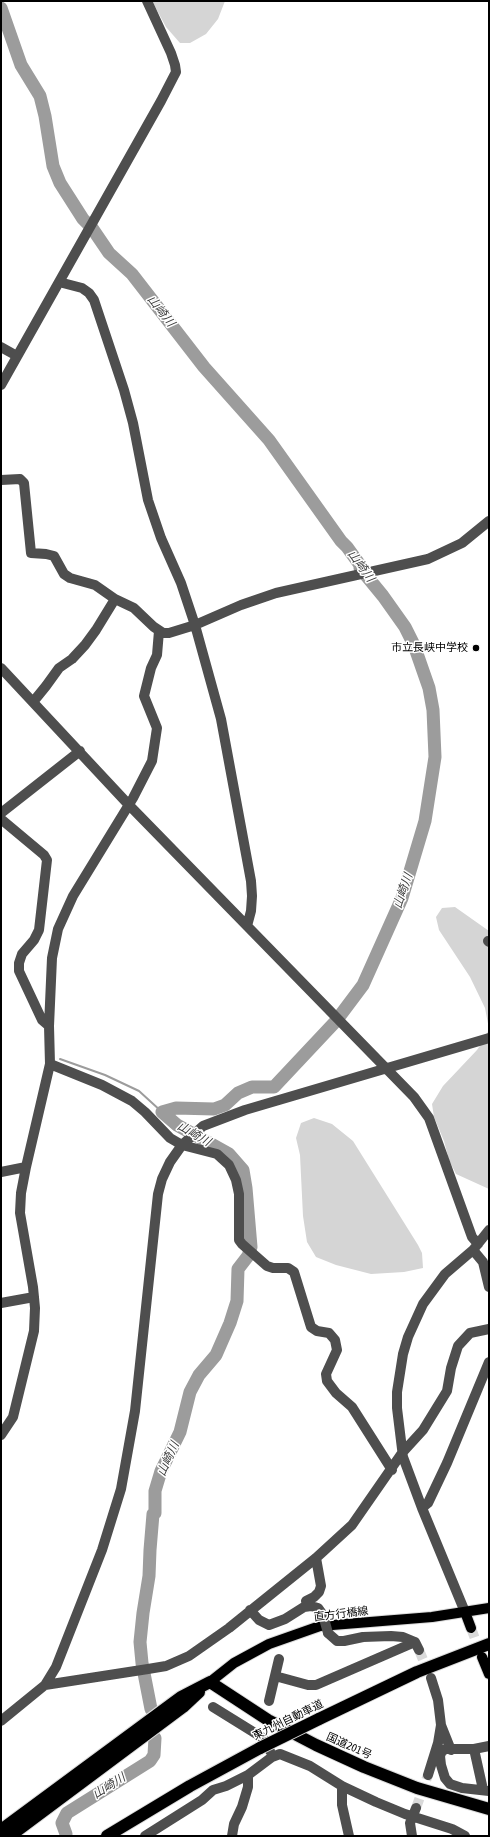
<!DOCTYPE html>
<meta charset="utf-8">
<style>
body{margin:0}
#map{position:relative;width:490px;height:1837px;overflow:hidden;background:#fff;font-family:"Asap Condensed",sans-serif}
canvas{display:block}
.frame{position:absolute;inset:0;border:2px solid #000;pointer-events:none}
</style>
<div id="map">
<canvas width="490" height="1837"></canvas>
<div class="frame"></div>
</div>
<script>
const c = document.querySelector('canvas').getContext('2d');
c.lineJoin = 'round';
function fill(path, color) {
  c.fillStyle = color;
  c.fill(path, 'evenodd');
}
function shape(rows) {
  const path = new Path2D();
  for (const r of rows) {
    path.moveTo(r[0], r[1]);
    for (let i = 2; i < r.length; i += 2) path.lineTo(r[i], r[i + 1]);
  }
  return path;
}
function trace(path, color, width, dash) {
  c.strokeStyle = color;
  c.lineWidth = width;
  c.lineCap = dash ? 'butt' : 'round';
  c.setLineDash(dash || []);
  c.stroke(path);
}
function label(font, color, halo, rows, align = 'center') {
  c.font = font + ' "Asap Condensed","Noto Sans JP",sans-serif';
  c.lineWidth = 3;
  c.setLineDash([]);
  c.textBaseline = 'middle';
  c.strokeStyle = halo;
  c.fillStyle = color;
  for (const [text, x, y, turn = 0] of rows) {
    c.save();
    c.translate(x, y);
    c.rotate((+turn || 0) * Math.PI / 180);
    c.textAlign = isNaN(turn) ? turn : align;
    if (halo) c.strokeText(text, 0, 0);
    c.fillText(text, 0, 0);
    c.restore();
  }
}
fill(shape([
 [152,1,225,1,218,19,206,34,190,43,180,43,166,27],
 [455,907,489,931,489,1189,456,1174,449,1160,444,1141,434,1117,432,1104,443,1086,477,1050,484,1040,489,1029,485,1008,470,977,439,930,436,917,442,908],
 [314,1118,332,1124,353,1141,418,1245,422,1253,423,1268,404,1272,371,1274,336,1265,316,1257,307,1242,303,1216,300,1155,296,1138,301,1123]
]), '#d5d5d5');
trace(shape([
 [60,1059,105,1075,139,1091,162,1112]
]), '#9c9c9c', 2);
trace(shape([
 [1,8,21,65,40,96,45,116,53,166,60,183,83,219,92,228,109,253,132,274,204,367,269,440,341,541,347,547,360,565,360,568,383,596,405,627,414,645,429,688,433,710,435,757,425,821,402,898,363,985,336,1021,274,1087,252,1087,238,1093,225,1105,214,1109,176,1108,162,1112,177,1125,229,1154,243,1170,246,1188,251,1247,248,1256,238,1269,237,1301,230,1323,216,1355,199,1375,190,1392,180,1432,161,1471,155,1491,155,1513,153,1514,150,1550,149,1576,143,1613,140,1642,142,1663,151,1709],
 [66,1834,62,1823,67,1813,150,1761,154,1755,155,1738]
]), '#9c9c9c', 13);
trace(shape([
 [419,1650,429,1674],
 [416,1808,428,1775]
]), '#d9d9d9', 10, [10, 5]);
trace(shape([
 [471,1628,481,1655]
]), '#d9d9d9', 10, [10, 5]);
const major = shape([
 [465,1612,471,1628],
 [482,1657,489,1674],
 [210,1682,234,1663,269,1644,320,1626,432,1617,489,1608]
]);
const highway = shape([
 [210,1682,268,1720,316,1745,364,1767,417,1788,489,1809],
 [319,1719,417,1672,489,1644],
 [1,1830,181,1697,210,1682],
 [10,1836,183,1707,199,1692],
 [107,1836,190,1786,260,1748]
]);
trace(major, '#dbdbdb', 12);
trace(highway, '#dbdbdb', 14);
trace(shape([
 [59,282,82,288,89,293,94,300,124,390,133,423,148,500,161,538,181,583,195,625,221,719,251,881,252,896,251,911,247,926],
 [1,347,17,356],
 [1,385,161,101,176,72,175,65,171,53,147,1],
 [1,480,20,479,24,483,31,553,46,554,54,556,64,574,70,578,95,585,115,599,134,608,154,627,163,633,169,633,195,625,241,605,276,593,428,559,462,543,489,521],
 [1,668,128,804,414,1097,429,1118,472,1237,478,1244],
 [33,702,46,686,59,668,72,659,85,645,96,630,115,599],
 [1,813,80,751],
 [1,819,44,855,47,860,39,930,34,940,22,954,19,963,19,971,42,1020,49,1026],
 [488,941,489,942],
 [50,1064,102,1085,132,1101,145,1112,170,1138,182,1145,217,1154,229,1165,236,1180,239,1194,239,1240,242,1244,267,1266,273,1268,288,1268,294,1272,311,1327,317,1331,329,1333,335,1340,337,1350,326,1374,327,1381,336,1393,352,1407,392,1470],
 [1,1172,26,1167],
 [473,1250,483,1262,489,1287],
 [1,1303,34,1297],
 [1,1435,13,1417,34,1331,35,1308,33,1287,20,1213,21,1193,26,1167,50,1064,49,1026,52,958,58,929,73,896,133,798,152,761,157,728,144,696,151,668,157,655,159,631],
 [422,1508,428,1503,447,1463,489,1362],
 [306,1601,314,1597,319,1592,321,1586,316,1558],
 [250,1610,259,1620,269,1625,285,1619,304,1607,311,1606,318,1608,323,1615],
 [465,1612,422,1508,403,1457,397,1408,397,1392,403,1354,408,1337,423,1304,445,1274,473,1250,489,1230],
 [328,1633,337,1641,344,1641,363,1637,391,1636,403,1637,415,1642],
 [275,1676,308,1685,316,1685,415,1642,419,1650],
 [431,1678,438,1700,441,1725,451,1750],
 [45,1685,148,1669,166,1666,189,1656,229,1628,316,1558,352,1525,402,1453,423,1430,447,1391,451,1368,458,1346,470,1333,489,1329],
 [269,1701,279,1659],
 [213,1707,263,1738,270,1751],
 [1,1721,45,1685,56,1667,102,1550,121,1489,135,1411,158,1194,162,1179,170,1162,182,1145,203,1126,245,1110,489,1038],
 [489,1746,474,1749,446,1749,442,1751,440,1756,441,1765,445,1778,450,1784,462,1788,489,1791],
 [474,1749,482,1785],
 [428,1775,438,1743,441,1725],
 [342,1786,342,1805,349,1836],
 [145,1836,202,1800,213,1790,226,1786,248,1775,272,1757,280,1754,310,1766,342,1786,376,1802,405,1814,452,1829,465,1836],
 [232,1836,234,1824,242,1807,248,1787,248,1775],
 [412,1836,410,1823,416,1808]
]), '#4e4e4e', 10);
trace(major, '#000', 10);
trace(highway, '#000', 12);
const highwayBridge = shape([
 [260,1748,319,1719]
]);
trace(highwayBridge, '#dbdbdb', 14, []);
trace(shape([
 [323,1615,328,1633]
]), '#4e4e4e', 10);
trace(highwayBridge, '#000', 12);
for (const [x, y, r, color] of [
 [476,648,4,"#000"]
]) {
  const dot = new Path2D();
  dot.arc(x, y, r, 0, 2 * Math.PI);
  c.fillStyle = color;
  c.fill(dot);
  trace(dot, '#fff', 1.5);
}
label('11px', '#000', '#fff', [
 ["市立長峡中学校",468,648]
], 'right');
label('11px', '#000', '#fff', [
 ["直方行橋線",341,1614,-7],
 ["東九州自動車道",288,1720,-26],
 ["国道201号",349,1746,24]
]);
label('italic 12px', '#3d3d3d', '#fff', [
 ["山崎川",161,311,52],
 ["山崎川",361,566,54],
 ["山崎川",403,891,-71],
 ["山崎川",194,1134,30],
 ["山崎川",168,1459,-66],
 ["山崎川",109,1786,-32]
]);
</script>
